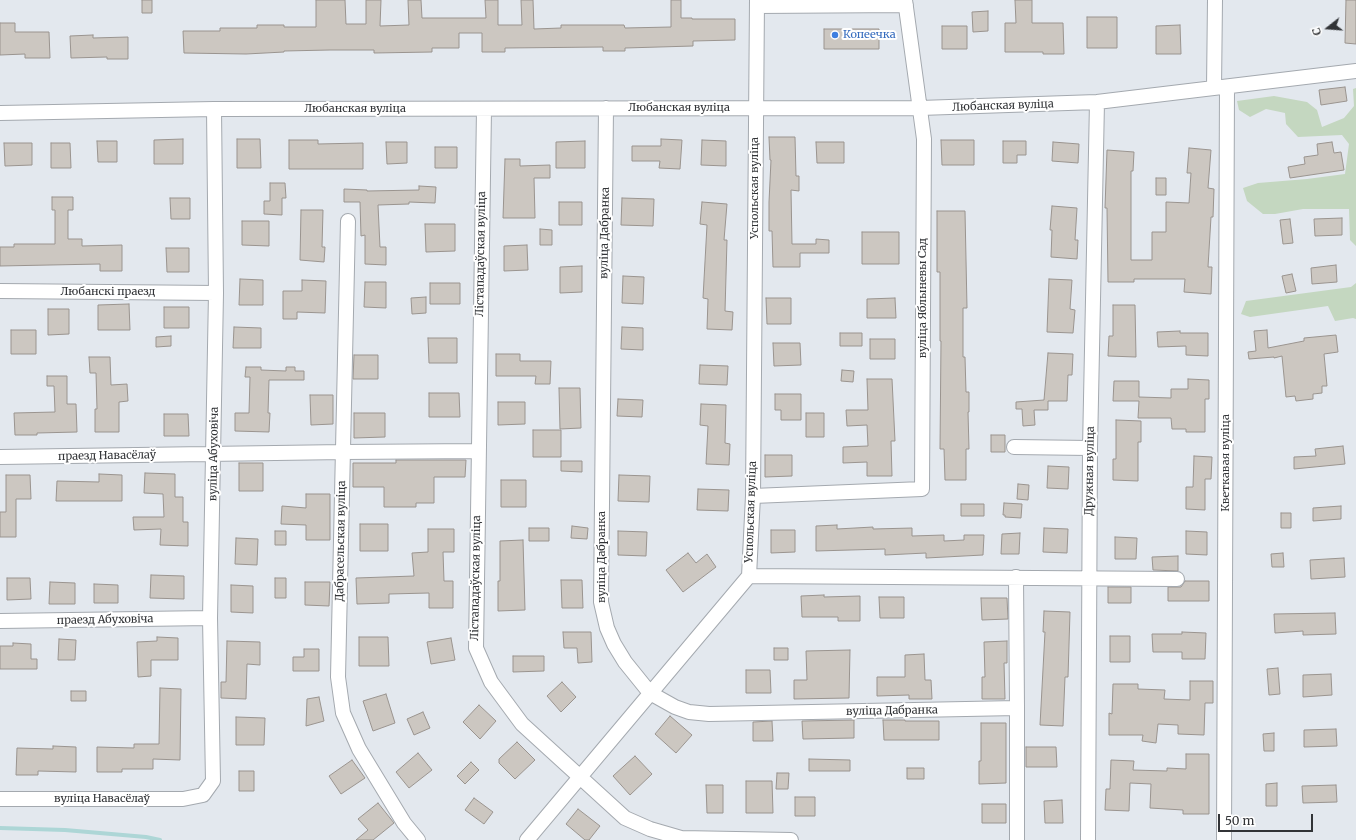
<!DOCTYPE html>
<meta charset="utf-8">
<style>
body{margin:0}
#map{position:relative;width:1356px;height:840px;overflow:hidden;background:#e3e8ee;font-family:Merriweather,serif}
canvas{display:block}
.north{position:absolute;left:1308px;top:8px;width:40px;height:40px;-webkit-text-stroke:3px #fff;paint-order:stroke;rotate:253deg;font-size:11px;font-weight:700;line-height:16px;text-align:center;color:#323437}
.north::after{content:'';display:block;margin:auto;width:14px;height:18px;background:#323437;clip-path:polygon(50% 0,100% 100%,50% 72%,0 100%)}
.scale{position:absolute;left:1218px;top:814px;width:95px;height:18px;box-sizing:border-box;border:2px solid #323437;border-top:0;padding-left:5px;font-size:12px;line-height:14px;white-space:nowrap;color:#323437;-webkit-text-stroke:3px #fff;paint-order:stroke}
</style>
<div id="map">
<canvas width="1356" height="840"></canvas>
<div class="north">С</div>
<div class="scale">50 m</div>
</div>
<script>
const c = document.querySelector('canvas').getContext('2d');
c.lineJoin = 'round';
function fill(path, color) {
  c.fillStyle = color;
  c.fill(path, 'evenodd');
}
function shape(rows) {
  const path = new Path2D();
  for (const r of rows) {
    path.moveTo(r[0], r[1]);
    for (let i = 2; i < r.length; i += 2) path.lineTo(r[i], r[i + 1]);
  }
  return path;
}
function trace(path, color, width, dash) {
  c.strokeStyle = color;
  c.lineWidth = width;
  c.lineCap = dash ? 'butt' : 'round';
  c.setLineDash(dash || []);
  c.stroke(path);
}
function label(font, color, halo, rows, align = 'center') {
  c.font = font + ' Merriweather,serif';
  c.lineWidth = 4;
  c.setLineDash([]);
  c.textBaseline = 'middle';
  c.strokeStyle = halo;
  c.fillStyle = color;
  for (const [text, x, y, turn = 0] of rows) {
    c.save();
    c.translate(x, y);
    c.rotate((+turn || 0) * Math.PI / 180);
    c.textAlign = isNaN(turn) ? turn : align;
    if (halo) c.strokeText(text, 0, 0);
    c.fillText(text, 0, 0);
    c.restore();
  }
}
fill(shape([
 [1356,88,1356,246,1350,240,1349,209,1303,209,1275,214,1263,214,1247,201,1243,188,1258,183,1307,179,1345,174,1349,144,1342,135,1298,137,1286,124,1285,113,1266,109,1250,117,1239,110,1237,101,1274,96,1307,102,1317,110,1322,127,1344,118,1354,106,1353,89],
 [1356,283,1356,319,1353,318,1335,321,1328,306,1250,317,1241,314,1246,301,1351,287]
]), '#c4d7c0');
trace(shape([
 [0,828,65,830,146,837,160,840]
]), '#add6d6', 4);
const building = shape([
 [142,0,152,0,152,13,142,13,142,0],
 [316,0,345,0,346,24,366,24,366,0,381,0,380,26,409,25,408,0,421,0,422,18,486,18,485,0,498,0,498,25,522,25,521,0,533,0,534,29,561,28,561,25,624,25,625,28,671,27,671,0,681,0,681,18,692,18,692,19,735,19,735,40,693,41,693,46,625,48,625,51,603,51,603,47,505,48,505,52,482,52,482,33,459,33,459,48,432,48,432,52,374,53,374,50,330,50,284,51,284,52,246,54,184,53,183,31,220,31,220,28,257,28,257,25,284,25,284,27,316,27,316,0],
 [1015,0,1032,0,1032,23,1063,23,1064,54,1043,54,1043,52,1005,52,1005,23,1016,23,1015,0],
 [1346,0,1356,0,1356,44,1345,43,1346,0],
 [988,11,988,31,973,32,972,12,988,11],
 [1087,17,1117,17,1117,48,1087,48,1087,17],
 [0,23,15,23,15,32,49,32,50,58,25,58,25,54,0,55,0,23],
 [1180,25,1181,54,1156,54,1156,26,1180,25],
 [942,26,967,26,967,49,942,49,942,26],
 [824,29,879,29,879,49,824,49,824,29],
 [93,35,93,38,128,37,128,59,107,59,107,57,71,58,70,36,93,35],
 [1345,87,1347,101,1321,105,1319,90,1345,87],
 [769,137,795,137,796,176,799,176,799,191,791,190,792,244,816,244,816,239,829,240,829,253,800,253,800,267,773,267,772,231,769,231,769,202,771,160,770,160,769,137],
 [183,139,183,164,154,164,154,140,183,139],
 [237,139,260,139,261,168,237,168,237,139],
 [661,139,682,140,680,169,659,168,660,161,632,161,632,146,661,146,661,139],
 [289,140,318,140,318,144,363,143,363,169,289,169,289,140],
 [702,140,726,141,726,166,701,165,702,140],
 [941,140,974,140,974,165,942,165,941,140],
 [97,141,117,141,117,162,98,162,97,141],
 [585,141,585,168,556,168,556,142,585,141],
 [1003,141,1026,141,1026,155,1017,155,1017,163,1003,163,1003,141],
 [386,142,407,142,407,163,387,164,386,142],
 [816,142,844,142,844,163,817,163,816,142],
 [1053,142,1079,144,1078,163,1052,161,1053,142],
 [1332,142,1334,153,1341,152,1344,170,1290,178,1288,167,1305,164,1304,157,1318,155,1317,144,1332,142],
 [4,143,32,143,32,165,5,166,4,143],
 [51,143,70,143,71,168,51,168,51,143],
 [435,147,457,147,457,168,435,168,435,147],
 [1189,148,1211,150,1208,188,1214,189,1213,217,1211,217,1208,267,1212,267,1211,294,1184,292,1185,279,1134,279,1134,282,1108,282,1107,208,1105,208,1107,150,1134,152,1133,171,1131,171,1131,260,1152,260,1152,232,1166,232,1166,202,1189,203,1191,173,1187,173,1189,148],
 [505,159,520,159,520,166,550,165,550,178,534,178,535,218,503,218,505,159],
 [1156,178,1166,178,1166,195,1156,195,1156,178],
 [270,183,285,183,286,198,282,198,282,215,264,214,264,201,270,201,270,183],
 [419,186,436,187,435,203,409,202,409,204,378,205,380,247,386,247,386,265,365,264,365,235,361,236,360,202,344,202,344,189,367,190,367,191,419,190,419,186],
 [52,197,73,197,73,210,68,210,68,239,82,239,82,246,122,245,122,271,100,271,100,264,0,266,0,247,14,247,14,244,55,244,55,210,52,210,52,197],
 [170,198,190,198,190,219,171,219,170,198],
 [622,198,654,199,653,226,621,225,622,198],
 [559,202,582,202,582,225,559,225,559,202],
 [702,202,727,204,724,240,727,240,725,311,733,312,732,330,707,329,708,299,703,298,707,225,700,224,702,202],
 [1052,206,1077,208,1075,240,1078,240,1077,259,1051,257,1052,230,1050,230,1052,206],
 [301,210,323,210,322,247,325,247,324,262,300,260,301,210],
 [937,211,965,211,967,308,963,308,963,357,965,357,966,392,969,392,969,412,968,412,969,449,966,449,966,480,945,480,944,449,940,449,941,341,940,341,940,272,937,272,937,211],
 [1342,218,1342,235,1315,236,1314,219,1342,218],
 [1290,219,1293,243,1283,244,1280,220,1290,219],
 [242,221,269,221,269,246,242,245,242,221],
 [425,224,455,224,455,251,426,252,425,224],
 [540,229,552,230,552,245,540,245,540,229],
 [862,232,899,232,899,264,862,264,862,232],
 [527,245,528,270,504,271,504,246,527,245],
 [166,248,189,248,189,272,167,272,166,248],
 [1336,265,1337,282,1312,284,1311,268,1336,265],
 [582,266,582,292,560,293,560,267,582,266],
 [1292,274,1296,291,1286,293,1282,276,1292,274],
 [623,276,644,277,643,304,622,303,623,276],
 [240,279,263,280,263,305,239,305,240,279],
 [1049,279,1072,280,1070,309,1075,310,1073,333,1047,332,1049,279],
 [302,280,326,281,325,313,297,312,297,319,283,319,283,291,302,291,302,280],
 [365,282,386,282,386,308,364,307,365,282],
 [430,283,460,283,460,304,430,304,430,283],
 [426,297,426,313,412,314,411,298,426,297],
 [766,298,791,298,791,324,767,324,766,298],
 [895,298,896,318,867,318,867,299,895,298],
 [129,304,130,330,98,330,98,305,129,304],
 [1113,305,1135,305,1136,357,1108,356,1109,336,1113,336,1113,305],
 [164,307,189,307,189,328,164,328,164,307],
 [48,309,69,309,69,334,48,335,48,309],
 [234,327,261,328,261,348,233,348,234,327],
 [622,327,643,328,643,350,621,349,622,327],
 [11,330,36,330,36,354,11,354,11,330],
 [1267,330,1268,348,1304,341,1304,338,1336,335,1338,352,1324,354,1327,386,1322,386,1322,393,1313,394,1313,399,1296,401,1295,396,1286,397,1282,356,1274,358,1274,357,1249,359,1248,352,1256,351,1254,331,1267,330],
 [1180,331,1180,333,1208,333,1208,356,1186,355,1186,346,1158,347,1157,332,1180,331],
 [840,333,862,333,862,346,840,346,840,333],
 [171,336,171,346,156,347,156,337,171,336],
 [428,338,457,338,457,363,429,363,428,338],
 [870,339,895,339,895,359,870,359,870,339],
 [773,343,800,343,801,365,774,366,773,343],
 [1048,353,1073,354,1072,375,1068,375,1067,401,1048,401,1048,410,1034,410,1035,425,1023,426,1022,409,1016,409,1016,402,1044,400,1048,353],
 [496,354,520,354,520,361,551,361,550,384,535,384,536,376,496,376,496,354],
 [354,355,378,355,378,379,353,379,354,355],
 [89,357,110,357,111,385,127,384,128,401,119,402,119,432,95,432,95,409,97,409,96,373,90,373,89,357],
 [700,365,728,366,727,385,699,384,700,365],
 [246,367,261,367,261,370,286,371,286,367,295,367,295,371,304,371,304,380,269,380,268,413,270,413,269,432,235,431,235,413,249,413,250,377,245,377,246,367],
 [842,370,854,371,853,382,841,381,842,370],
 [47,376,67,376,67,404,76,404,77,432,37,433,37,435,15,435,14,413,55,412,54,386,47,386,47,376],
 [867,379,892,379,895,441,891,441,892,476,867,476,867,462,843,463,843,447,868,446,867,425,847,426,846,410,868,410,867,379],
 [1188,379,1209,380,1209,399,1205,399,1205,432,1186,432,1186,429,1172,429,1171,418,1138,418,1139,401,1113,401,1114,381,1139,381,1139,397,1171,398,1171,389,1188,389,1188,379],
 [559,388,580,388,581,428,560,429,559,388],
 [429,393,459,393,460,417,429,417,429,393],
 [775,394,801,394,801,420,781,420,781,410,775,410,775,394],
 [310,395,333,395,333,424,311,425,310,395],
 [618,399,643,400,642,417,617,416,618,399],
 [498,402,525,402,525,424,498,425,498,402],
 [701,404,726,405,725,443,730,444,729,465,706,464,708,426,700,425,701,404],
 [354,413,385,413,385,437,354,438,354,413],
 [806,413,824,413,824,437,806,437,806,413],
 [164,414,188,414,189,436,164,436,164,414],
 [1116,420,1141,421,1141,442,1138,442,1138,481,1113,480,1113,459,1116,459,1116,420],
 [533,430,561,430,561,457,533,457,533,430],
 [991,435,1005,435,1005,452,991,452,991,435],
 [1343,446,1345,464,1294,469,1294,457,1316,456,1315,449,1343,446],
 [765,455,792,455,792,476,765,477,765,455],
 [1194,456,1212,457,1211,479,1205,479,1205,510,1186,509,1186,487,1193,487,1194,456],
 [396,460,466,460,465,477,434,477,434,503,416,503,416,507,384,507,384,487,353,487,353,463,396,463,396,460],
 [561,461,582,461,582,472,561,471,561,461],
 [239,463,263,463,263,491,239,491,239,463],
 [1048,466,1069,467,1068,489,1047,488,1048,466],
 [145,473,175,474,175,497,183,497,183,522,188,522,188,546,160,545,161,529,134,530,133,517,164,517,163,494,144,493,145,473],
 [99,474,122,475,122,501,56,501,57,481,99,482,99,474],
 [6,475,30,475,31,499,16,499,16,537,0,537,0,512,6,512,6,475],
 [619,475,650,476,649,502,618,501,619,475],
 [501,480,526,480,526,507,501,507,501,480],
 [1018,484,1029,485,1028,500,1017,499,1018,484],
 [698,489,729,490,728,511,697,510,698,489],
 [306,494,330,494,330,540,306,540,306,525,281,524,282,506,306,508,306,494],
 [1004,503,1022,504,1021,518,1005,517,1005,515,1003,515,1004,503],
 [961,504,984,504,984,516,961,516,961,504],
 [1341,506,1341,519,1313,521,1313,508,1341,506],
 [1281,513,1291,513,1291,528,1281,528,1281,513],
 [360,524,388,524,388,551,360,551,360,524],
 [837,525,837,529,873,527,873,529,912,528,912,536,944,535,944,541,964,540,964,535,984,535,983,555,926,558,926,553,885,555,885,549,816,551,816,526,837,525],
 [572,526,588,528,587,539,571,538,572,526],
 [529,528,549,528,549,541,529,541,529,528],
 [1044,528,1068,529,1067,553,1043,552,1044,528],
 [428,529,454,529,454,552,443,552,444,581,453,581,453,608,429,608,429,593,389,594,389,603,357,604,356,578,414,576,412,553,428,552,428,529],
 [771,530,795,530,795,552,771,553,771,530],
 [275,531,286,531,286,545,275,545,275,531],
 [618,531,647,532,646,556,618,555,618,531],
 [1186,531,1207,532,1207,555,1186,554,1186,531],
 [1020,533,1019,554,1001,554,1002,534,1020,533],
 [1115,537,1137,538,1136,559,1115,559,1115,537],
 [236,538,258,539,257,565,235,564,236,538],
 [523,540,525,610,498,611,498,581,500,581,500,541,523,540],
 [688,553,696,563,707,554,716,567,683,592,666,570,688,553],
 [1283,553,1284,567,1272,567,1271,554,1283,553],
 [1178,556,1178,571,1153,570,1152,557,1178,556],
 [1344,558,1345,577,1311,579,1310,560,1344,558],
 [151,575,184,576,184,599,150,598,151,575],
 [7,578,30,578,31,599,7,600,7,578],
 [275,578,286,578,286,598,275,598,275,578],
 [561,580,582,580,583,608,562,608,561,580],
 [1185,581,1209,581,1209,601,1168,601,1168,587,1181,587,1185,581],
 [50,582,75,583,75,604,49,604,50,582],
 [305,582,330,582,329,606,305,605,305,582],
 [94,584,118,585,118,603,94,603,94,584],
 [231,585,253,586,253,613,231,612,231,585],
 [1108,587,1131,587,1131,603,1108,603,1108,587],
 [824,595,824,597,860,596,860,621,838,621,838,617,802,617,801,596,824,595],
 [879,597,904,597,904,618,880,618,879,597],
 [981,598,1007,598,1008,619,982,620,981,598],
 [1044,611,1070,612,1068,677,1065,677,1063,726,1040,725,1045,632,1043,632,1044,611],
 [1335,613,1336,634,1303,635,1303,631,1275,633,1274,614,1335,613],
 [563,632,591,632,592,662,578,663,577,648,564,648,563,632],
 [1182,632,1206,633,1205,659,1182,659,1182,652,1153,652,1152,634,1182,634,1182,632],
 [1110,636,1130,636,1130,662,1110,662,1110,636],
 [157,637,178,638,178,660,151,660,151,676,138,677,137,642,157,641,157,637],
 [359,637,388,637,389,666,359,666,359,637],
 [451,638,455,660,431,664,427,642,451,638],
 [59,639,76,640,75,660,58,660,59,639],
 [227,641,260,642,260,665,247,664,246,699,221,698,221,682,226,682,227,641],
 [1007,641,1007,663,1004,663,1005,699,982,699,982,677,985,677,984,642,1007,641],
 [13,643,31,644,31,659,37,659,37,669,0,669,0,646,13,646,13,643],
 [774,648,788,648,788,660,774,660,774,648],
 [304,649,319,649,319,671,293,671,293,657,304,657,304,649],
 [850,650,849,698,794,699,794,680,807,680,806,651,850,650],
 [924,654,925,680,931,680,932,699,909,699,909,695,877,696,877,677,905,677,905,655,924,654],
 [513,656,544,656,544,671,513,672,513,656],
 [1278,668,1280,694,1269,695,1267,669,1278,668],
 [746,670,770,670,771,693,746,693,746,670],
 [1331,674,1332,695,1303,697,1303,675,1331,674],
 [1190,681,1213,681,1213,703,1205,703,1204,735,1178,734,1178,725,1158,724,1156,743,1142,741,1143,735,1109,735,1109,713,1112,714,1113,684,1138,684,1138,689,1165,690,1164,699,1190,700,1190,681],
 [562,682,576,697,561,712,547,696,562,682],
 [160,688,181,689,180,760,153,759,153,769,122,769,122,772,97,772,97,747,134,748,134,744,159,744,160,688],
 [71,691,86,691,86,701,71,701,71,691],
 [386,694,395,723,373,731,363,701,386,694],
 [319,697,324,721,306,726,307,699,319,697],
 [479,705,496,721,480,739,463,722,479,705],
 [423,712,430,728,414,735,407,719,423,712],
 [670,716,692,735,676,753,655,734,670,716],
 [236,717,265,718,264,745,236,745,236,717],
 [854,720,854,738,803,739,802,721,854,720],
 [883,720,905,720,905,721,939,721,939,740,884,740,883,720],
 [772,721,773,741,753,741,753,722,772,721],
 [981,723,1006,723,1006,783,979,784,979,761,981,761,981,723],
 [1336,729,1337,746,1304,747,1304,730,1336,729],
 [1274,733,1274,751,1264,751,1263,734,1274,733],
 [517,742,535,760,515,779,499,763,499,759,517,742],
 [53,746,76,747,76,772,38,771,38,775,16,775,17,748,53,749,53,746],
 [1026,747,1056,747,1057,767,1026,767,1026,747],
 [418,753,432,770,409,788,396,772,418,753],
 [1186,754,1209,754,1209,814,1183,814,1183,810,1150,808,1151,784,1130,783,1129,811,1105,810,1106,789,1110,789,1111,760,1134,761,1133,770,1167,771,1167,768,1186,769,1186,754],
 [635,756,652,774,630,795,613,776,635,756],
 [809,759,850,760,850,771,809,771,809,759],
 [352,760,365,778,341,794,329,776,352,760],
 [471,762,479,770,465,784,457,776,471,762],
 [907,768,924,768,924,779,907,779,907,768],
 [239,771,254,771,254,791,239,791,239,771],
 [777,773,789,773,788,789,776,789,777,773],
 [746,781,772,781,773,813,746,813,746,781],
 [1277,783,1277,806,1266,806,1266,784,1277,783],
 [706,785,723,785,723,813,707,813,706,785],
 [1336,785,1337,802,1303,803,1302,786,1336,785],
 [795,797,815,797,815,816,795,816,795,797],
 [474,798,493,812,484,824,465,810,474,798],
 [1062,800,1063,823,1045,823,1044,801,1062,800],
 [378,803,394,823,373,840,356,840,368,830,358,819,378,803],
 [982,804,1006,804,1006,823,982,823,982,804],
 [578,809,600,826,589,840,585,840,566,824,578,809]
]);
fill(building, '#ccc7c1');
trace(building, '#9a948f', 1);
const minor = shape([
 [757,0,753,496,749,576,1177,579],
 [757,6,906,5],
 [1214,88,1215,0],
 [606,108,601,602,607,628,614,644,625,662,650,693,675,707,689,712,709,714,1017,708],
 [484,109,476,648,491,682,522,724,625,818,650,829,681,838,791,840],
 [0,113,214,109,920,108,1097,102,1356,71],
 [348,221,338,677,343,713,359,749,404,823,418,840],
 [0,291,216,293],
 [1014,447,1090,448],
 [0,457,344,452,478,451],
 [753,496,922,489,924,139,905,0],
 [1016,577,1017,708,1017,840],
 [0,621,210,618],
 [0,799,183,799,203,795,213,781,210,618,216,293,214,109],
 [527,840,749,576],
 [1088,840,1090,448,1097,102],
 [1224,840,1227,87]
]);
trace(minor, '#a4a9af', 16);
trace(minor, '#fff', 14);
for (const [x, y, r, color] of [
 [835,35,4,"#3f7fe0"]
]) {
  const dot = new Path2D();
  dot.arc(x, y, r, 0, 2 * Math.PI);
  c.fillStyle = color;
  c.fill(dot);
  trace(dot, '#fff', 1.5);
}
label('11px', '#366cbe', '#fff', [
 ["Копеечка",843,35]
], 'left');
label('11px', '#323437', '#fff', [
 ["Любанская вуліца",1003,106,-2],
 ["Любанская вуліца",679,108],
 ["Любанская вуліца",355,109],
 ["Успольская вуліца",755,188,-90],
 ["вуліца Дабранка",605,233,-89],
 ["Лістападаўская вуліца",481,254,-89],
 ["Любанскі праезд",108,292],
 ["вуліца Яблыневы Сад",923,298,-90],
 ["вуліца Абуховіча",214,454,-89],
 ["праезд Навасёлаў",107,456,-1],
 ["Кветкавая вуліца",1226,463,-90],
 ["Дружная вуліца",1090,471,-89],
 ["Успольская вуліца",751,512,-88],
 ["Дабрасельская вуліца",341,541,-89],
 ["вуліца Дабранка",602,557,-90],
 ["Лістападаўская вуліца",476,578,-89],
 ["праезд Абуховіча",105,620,-1],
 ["вуліца Дабранка",892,711,-1],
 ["вуліца Навасёлаў",102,799]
]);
</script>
